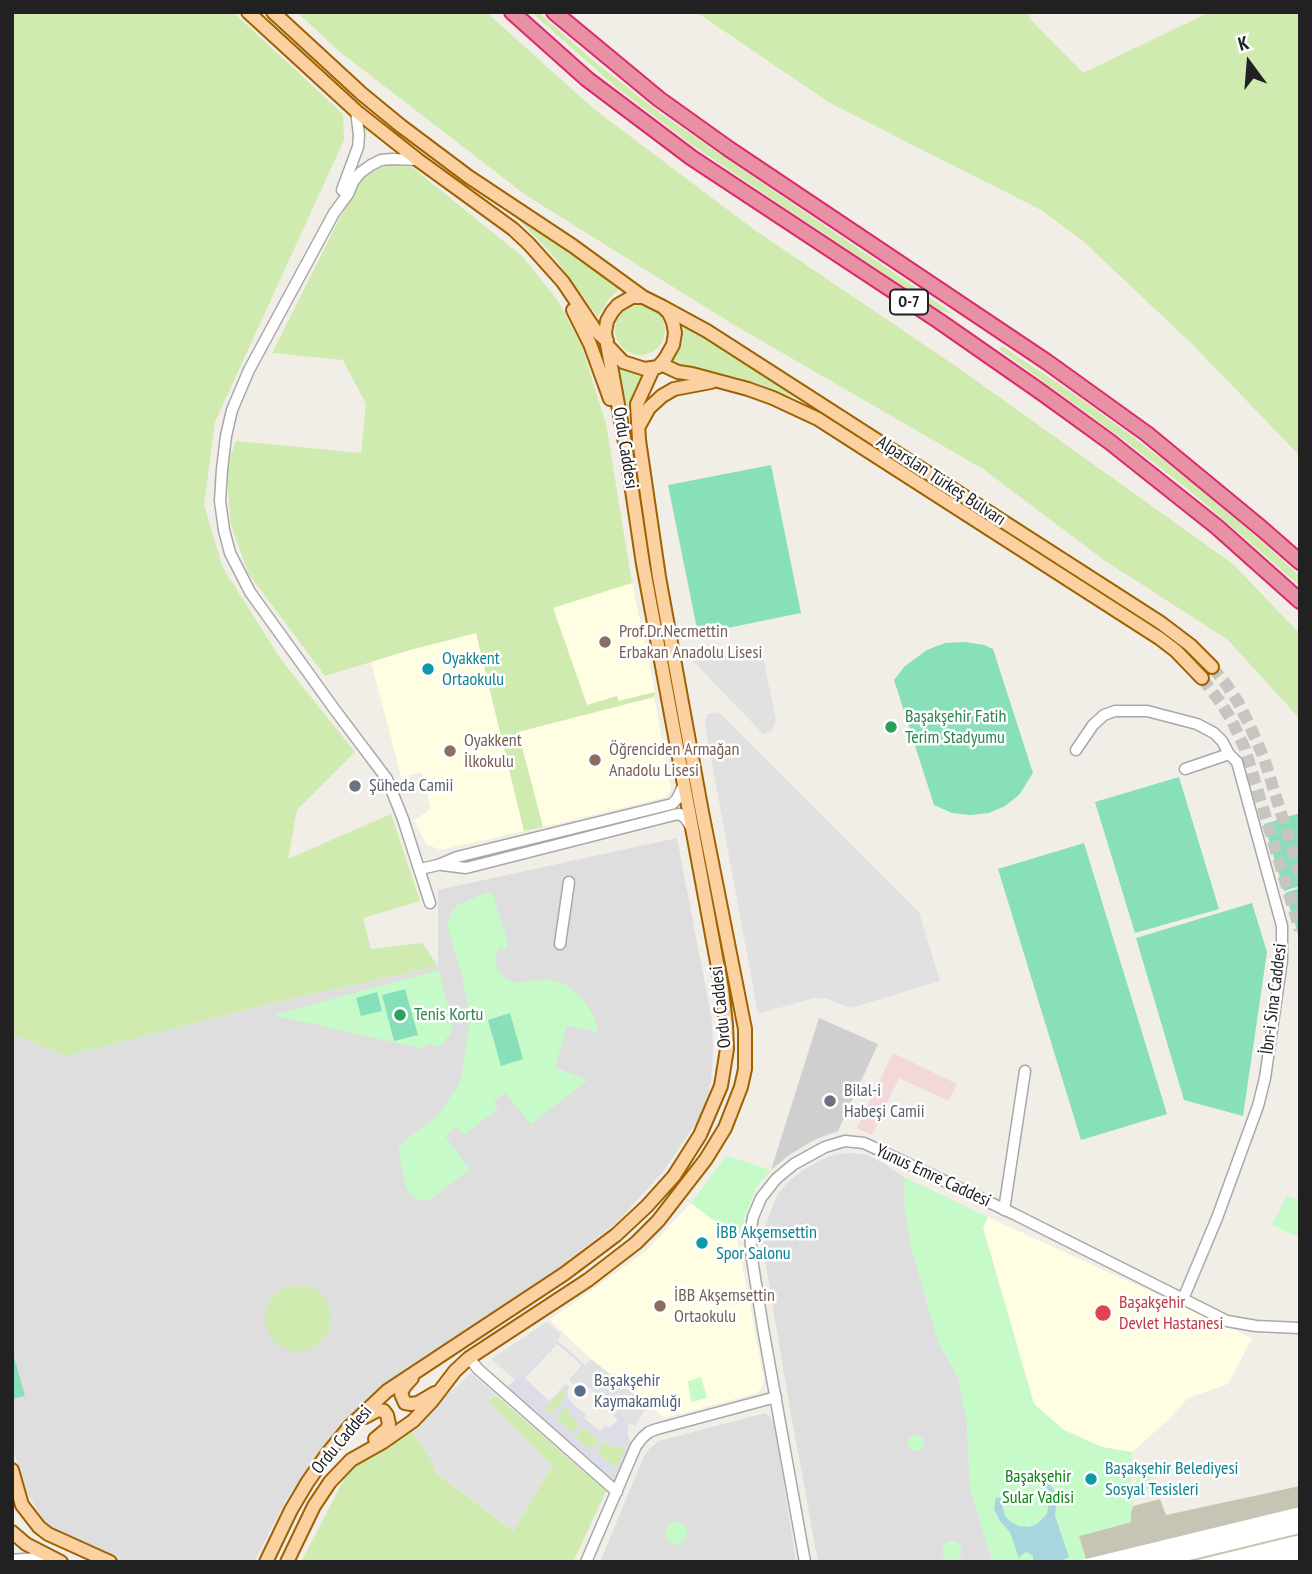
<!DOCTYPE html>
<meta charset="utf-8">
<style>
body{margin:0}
#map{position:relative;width:1312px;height:1574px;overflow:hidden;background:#f1eee8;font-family:"PT Sans Narrow",sans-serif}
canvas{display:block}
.frame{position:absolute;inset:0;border:14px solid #212121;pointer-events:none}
.north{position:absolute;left:1214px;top:28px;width:70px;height:70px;-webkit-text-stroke:5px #fff;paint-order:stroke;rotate:344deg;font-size:19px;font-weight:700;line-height:28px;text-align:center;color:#212121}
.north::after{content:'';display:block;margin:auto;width:24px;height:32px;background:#212121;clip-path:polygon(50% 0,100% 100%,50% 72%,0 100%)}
</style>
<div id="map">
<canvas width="1312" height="1574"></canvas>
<div class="frame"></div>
<div class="north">K</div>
</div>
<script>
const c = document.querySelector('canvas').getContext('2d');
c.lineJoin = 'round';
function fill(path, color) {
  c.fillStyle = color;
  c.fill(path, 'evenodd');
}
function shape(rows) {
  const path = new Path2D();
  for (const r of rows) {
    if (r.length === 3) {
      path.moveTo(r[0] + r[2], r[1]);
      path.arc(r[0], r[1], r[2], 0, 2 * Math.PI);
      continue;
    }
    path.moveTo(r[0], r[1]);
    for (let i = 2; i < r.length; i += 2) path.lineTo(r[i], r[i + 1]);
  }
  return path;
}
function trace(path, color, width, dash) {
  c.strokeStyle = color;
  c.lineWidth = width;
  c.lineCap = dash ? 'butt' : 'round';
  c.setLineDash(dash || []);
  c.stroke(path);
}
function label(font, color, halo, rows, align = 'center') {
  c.font = font + ' "PT Sans Narrow",sans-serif';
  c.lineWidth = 5;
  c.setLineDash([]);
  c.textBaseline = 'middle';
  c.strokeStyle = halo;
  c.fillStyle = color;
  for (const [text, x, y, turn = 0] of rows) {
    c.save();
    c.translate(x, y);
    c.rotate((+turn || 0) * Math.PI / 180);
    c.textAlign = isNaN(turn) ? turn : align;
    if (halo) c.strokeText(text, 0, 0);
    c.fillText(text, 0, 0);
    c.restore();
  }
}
fill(shape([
 [677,838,712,1021,713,1053,711,1083,704,1111,663,1172,616,1223,558,1268,380,1388,336,1433,304,1474,286,1500,254,1562,121,1562,73,1545,43,1520,24,1487,12,1446,12,1034,67,1056,268,1004,438,966,438,890],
 [853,1153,867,1155,885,1164,904,1177,905,1209,911,1247,938,1341,958,1378,967,1421,970,1488,992,1561,818,1562,785,1381,764,1253,764,1229,777,1195,787,1183,803,1170,829,1156,839,1154],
 [765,1413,774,1421,796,1562,600,1562,644,1456,650,1448,659,1441]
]), '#dfdede');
fill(shape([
 [893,1053,957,1084,949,1101,899,1078,872,1135,857,1128]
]), '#f2d8d8');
fill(shape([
 [632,583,655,692,618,701,617,696,587,705,553,607],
 [476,633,524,831,441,850,426,844,414,820,431,809,422,772,409,775,409,785,405,791,371,662,410,650],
 [654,697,671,789,666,797,543,827,518,732],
 [691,1203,737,1238,764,1380,762,1387,757,1393,665,1418,591,1359,550,1320,646,1251],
 [988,1217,1252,1338,1228,1384,1188,1398,1169,1419,1132,1452,1102,1447,1064,1430,1034,1404,983,1228]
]), '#fffee3');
fill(shape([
 [819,1018,878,1044,838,1131,816,1139,789,1155,771,1170]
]), '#cfcfcf');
fill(shape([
 [1300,1486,1300,1562,1058,1562,1071,1538,1131,1522,1131,1512,1133,1506,1160,1499,1166,1515]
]), '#c6c5b3');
fill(shape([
 [12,12,233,12,343,114,344,140,215,422,204,505,223,568,282,661,355,752,297,810,288,859,391,814,420,901,363,918,371,949,422,943,438,966,268,1004,67,1056,12,1034],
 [297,12,486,12,594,109,756,231,960,369,1233,564,1300,634,1300,719,1228,640,1104,560,983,469,736,326,527,196,340,52],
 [531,12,538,12,595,62,660,113,938,303,954,315,934,308,692,145,617,88],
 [696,12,1027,12,1032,21,1083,73,1210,12,1300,12,1300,456,1192,344,1084,242,1041,210,830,103],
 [391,165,412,167,523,257,558,301,581,344,606,424,632,583,553,608,587,705,617,696,619,701,655,692,654,697,518,732,543,827,524,831,476,633,410,650,325,676,248,573,231,525,226,468,236,441,361,453,366,404,343,360,272,353,357,184,370,170],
 [509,210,623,285,608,300,598,317,550,252],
 [640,330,25],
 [684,324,800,398,792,397,760,384,735,377,703,370,669,366,680,350,683,338],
 [1002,346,1071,392,1132,436,1194,484,1260,540,1300,576,1300,586,1189,490,1128,443,1000,350,999,348],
 [615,365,629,371,645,374,638,386,627,416],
 [298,1318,33],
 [562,1390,565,1392,563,1402,550,1414,544,1408],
 [496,1395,606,1491,573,1562,301,1562,352,1464,410,1429,431,1460,436,1473,513,1531,552,1466,488,1402],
 [566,1406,570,1410,570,1415,580,1424,572,1433,555,1418],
 [584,1427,599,1441,590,1450,575,1436],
 [606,1440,617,1447,624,1447,626,1448,616,1468,595,1452]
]), '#cfebaf');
fill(shape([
 [487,892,494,897,508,943,506,950,499,947,496,956,497,970,503,977,516,983,546,979,566,985,584,1000,594,1017,598,1032,567,1026,555,1067,588,1080,531,1124,505,1093,494,1101,498,1109,464,1135,457,1127,445,1136,470,1170,431,1199,423,1201,416,1199,410,1194,406,1187,398,1149,411,1135,432,1120,440,1112,460,1082,470,1020,463,980,447,924,452,911,458,905],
 [439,970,452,1025,450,1036,446,1038,445,1044,434,1047,432,1043,419,1048,273,1015],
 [726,1156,771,1170,756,1188,737,1238,691,1203],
 [904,1177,988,1217,983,1228,1034,1404,1064,1430,1102,1447,1132,1452,1131,1483,1133,1506,1131,1512,1131,1522,1079,1536,1087,1562,992,1561,970,1488,967,1421,958,1378,938,1341,911,1247,905,1209],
 [1287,1195,1300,1201,1300,1238,1272,1225],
 [701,1377,707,1398,691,1402,688,1381],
 [916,1443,8],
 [1145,1481,9],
 [676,1533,11],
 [952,1551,10]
]), '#c6fac8');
fill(shape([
 [771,465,801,613,698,634,668,485],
 [965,642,984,645,993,649,1033,773,1019,795,1005,806,989,813,970,815,952,813,934,805,894,680,905,666,927,650,945,643],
 [1179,777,1219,909,1135,933,1095,802],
 [1300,813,1300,886,1284,891,1264,824],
 [1084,843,1167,1114,1081,1140,998,869],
 [1300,888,1300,940,1285,893],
 [1252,903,1267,952,1243,1116,1184,1100,1136,938],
 [405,989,418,1035,394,1041,382,995],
 [377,992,382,1011,361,1016,356,998],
 [510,1013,523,1059,501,1066,488,1020],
 [12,1350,25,1396,12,1399]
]), '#87e0b9');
fill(shape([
 [761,647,776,720,772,730,765,734,763,734,692,660],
 [719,712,919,912,940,981,851,1008,827,999,814,998,758,1014,705,725,707,714],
 [547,1322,561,1334,558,1341,515,1380,491,1359],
 [591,1359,648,1405,635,1426,628,1424,618,1413,620,1409,605,1396,602,1397,584,1382,578,1381,573,1383,571,1380],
 [471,1373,496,1395,488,1402,552,1466,513,1531,436,1473,431,1460,410,1429]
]), '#e1e1e1');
fill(shape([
 [558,1341,585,1365,571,1381,573,1383,578,1381,585,1382,602,1397,604,1395,620,1410,619,1413,628,1424,628,1435,632,1447,616,1484,507,1387],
 [557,1344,582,1365,569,1380,573,1384,578,1382,584,1383,602,1399,604,1397,618,1410,614,1416,618,1420,610,1428,606,1425,600,1431,584,1418,586,1415,571,1402,567,1395,569,1387,566,1384,549,1401,525,1378],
 [562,1390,565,1392,563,1402,550,1414,544,1408],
 [566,1407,570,1410,570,1415,579,1424,572,1433,555,1418],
 [584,1427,599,1441,590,1450,575,1436],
 [605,1440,611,1446,625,1448,616,1468,596,1452]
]), '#dcdde7');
fill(shape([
 [1047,1481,1054,1490,1057,1498,1055,1516,1069,1557,1059,1562,1033,1562,1033,1556,1027,1552,1021,1555,1019,1559,1010,1532,1000,1521,994,1509,996,1497,1004,1499,1002,1505,1005,1516,1011,1522,1019,1526,1029,1527,1037,1524,1047,1514,1049,1501,1047,1494,1041,1488]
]), '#a9d5df');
fill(shape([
 [1300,1507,1300,1533,1181,1562,1074,1562],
 [1300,1535,1300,1562,1190,1562]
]), '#fff');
trace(shape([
 [1212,667,1226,684,1238,702,1249,724,1264,758,1300,875],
 [1202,678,1221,703,1232,721,1245,749,1300,930]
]), '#c7c5c0', 12, [12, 6]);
const minor = shape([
 [418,160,392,159,381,160,371,165,360,173,353,182,348,194,334,213,249,370,232,410,226,436,222,469,220,501,224,530,230,553,250,592,335,710,387,779,403,819,430,903],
 [342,190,358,147,359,135,356,111],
 [1076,750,1093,725,1104,715,1115,711,1147,711,1197,724,1214,733,1222,741,1229,754,1237,762,1282,926,1282,960,1265,1078,1258,1106,1217,1218,1183,1299],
 [1185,769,1229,754],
 [442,865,466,868,674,815,680,814,686,819,691,827],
 [420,869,438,865,457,857,672,804,677,799,683,786],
 [560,944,569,882],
 [1004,1210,1025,1071],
 [469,1358,478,1369,617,1492],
 [12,1560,36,1558,54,1559],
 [586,1562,636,1446,642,1438,649,1432,657,1429,776,1397],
 [805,1562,763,1328,752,1259,750,1234,753,1217,761,1198,776,1179,794,1164,825,1147,845,1141,864,1143,1014,1214,1227,1321,1256,1326,1300,1328]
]);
const major = shape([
 [248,12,356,111,418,160,513,229,529,244,563,282,596,331,607,341],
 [273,12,362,94,401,126,469,177,573,246,643,297,663,307,669,313,673,322,675,333,673,345,665,359,658,367,645,369,623,362,609,347],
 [663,307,707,331,1161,623,1190,645,1212,667],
 [573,310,590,344,610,399],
 [661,364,678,372,692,374,748,389,773,398,818,419,1159,638,1176,651,1202,678],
 [639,426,649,408,662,396,674,389,711,382],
 [412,1378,404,1387,401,1394,405,1403,411,1404,418,1403,435,1393],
 [365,1417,378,1410,384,1411,387,1415,389,1424,387,1429,375,1439],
 [12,1470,22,1505,39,1527,48,1534,110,1562],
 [12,1532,26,1544,61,1562],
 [266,1562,291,1510,307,1483,327,1454,350,1426,387,1391,564,1274,616,1235,647,1206,674,1176,700,1135,721,1086,727,1049,726,1024,722,989,643,564,625,443,605,333,607,321,612,312,618,305,632,297,643,297],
 [287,1562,314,1506,330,1482,351,1460,383,1442,413,1421,432,1401,455,1371,469,1358,588,1280,636,1243,658,1221,706,1159,725,1128,741,1087,745,1069,745,1029,702,812,659,577,639,440,637,404,653,369]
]);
const highway = shape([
 [512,12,587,79,692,158,939,321,1041,392,1110,442,1217,527,1300,601],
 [554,12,659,99,729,149,1047,362,1147,434,1261,528,1300,562]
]);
trace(minor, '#a8a8a8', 13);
trace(major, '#9e6200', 16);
trace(highway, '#dc286f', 18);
trace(minor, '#fff', 10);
trace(major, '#fcd1a2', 12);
trace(highway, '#e891a5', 14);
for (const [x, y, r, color] of [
 [605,642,7,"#8d6e63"],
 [428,669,7,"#0f9aa8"],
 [891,727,7,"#2e9e5b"],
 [450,751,7,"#8d6e63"],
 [595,760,7,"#8d6e63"],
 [355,786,7,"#6b7280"],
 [400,1015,7,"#2e9e5b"],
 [830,1101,7,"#6b7280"],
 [702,1243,7,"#0f9aa8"],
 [660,1306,7,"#8d6e63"],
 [1103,1313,9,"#e0444e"],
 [580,1391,7,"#5c6f8a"],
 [1091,1479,7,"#0f9aa8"]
]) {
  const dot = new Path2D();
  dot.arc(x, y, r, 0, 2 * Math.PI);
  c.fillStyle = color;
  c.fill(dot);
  trace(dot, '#fff', 2.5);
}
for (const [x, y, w] of [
 [909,302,38]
]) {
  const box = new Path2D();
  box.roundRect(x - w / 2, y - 12.5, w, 25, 5);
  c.fillStyle = '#fff';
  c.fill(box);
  trace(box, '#212121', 2);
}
label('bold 16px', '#212121', null, [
 ["O-7",909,302]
]);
label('18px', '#212121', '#fff', [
 ["Ordu Caddesi",625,448,81],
 ["Alparslan Türkeş Bulvarı",941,481,33],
 ["İbn-i Sina Caddesi",1274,999,-83],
 ["Ordu Caddesi",721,1007,-96],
 ["Yunus Emre Caddesi",933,1176,25],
 ["Ordu Caddesi",342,1440,-50]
]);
label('18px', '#785e54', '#fff', [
 ["Prof.Dr.Necmettin",619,632],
 ["Erbakan Anadolu Lisesi",619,653],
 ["Oyakkent",464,741],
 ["İlkokulu",464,762],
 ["Öğrenciden Armağan",609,750],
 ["Anadolu Lisesi",609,771],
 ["İBB Akşemsettin",674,1296],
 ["Ortaokulu",674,1317]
], 'left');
label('18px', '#0d838f', '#fff', [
 ["Oyakkent",442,659],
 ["Ortaokulu",442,680],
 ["İBB Akşemsettin",716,1233],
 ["Spor Salonu",716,1254],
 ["Başakşehir Belediyesi",1105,1469],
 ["Sosyal Tesisleri",1105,1490]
], 'left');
label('18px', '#27864d', '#fff', [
 ["Başakşehir Fatih",905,717],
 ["Terim Stadyumu",905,738],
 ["Tenis Kortu",414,1015]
], 'left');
label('18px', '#5b616d', '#fff', [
 ["Şüheda Camii",369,786],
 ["Bilal-i",844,1091],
 ["Habeşi Camii",844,1112]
], 'left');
label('18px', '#be3a42', '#fff', [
 ["Başakşehir",1119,1303],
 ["Devlet Hastanesi",1119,1324]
], 'left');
label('18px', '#4e5e75', '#fff', [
 ["Başakşehir",594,1381],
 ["Kaymakamlığı",594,1402]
], 'left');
label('18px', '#0c8310', '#fff', [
 ["Başakşehir",1038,1477],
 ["Sular Vadisi",1038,1498]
]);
</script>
